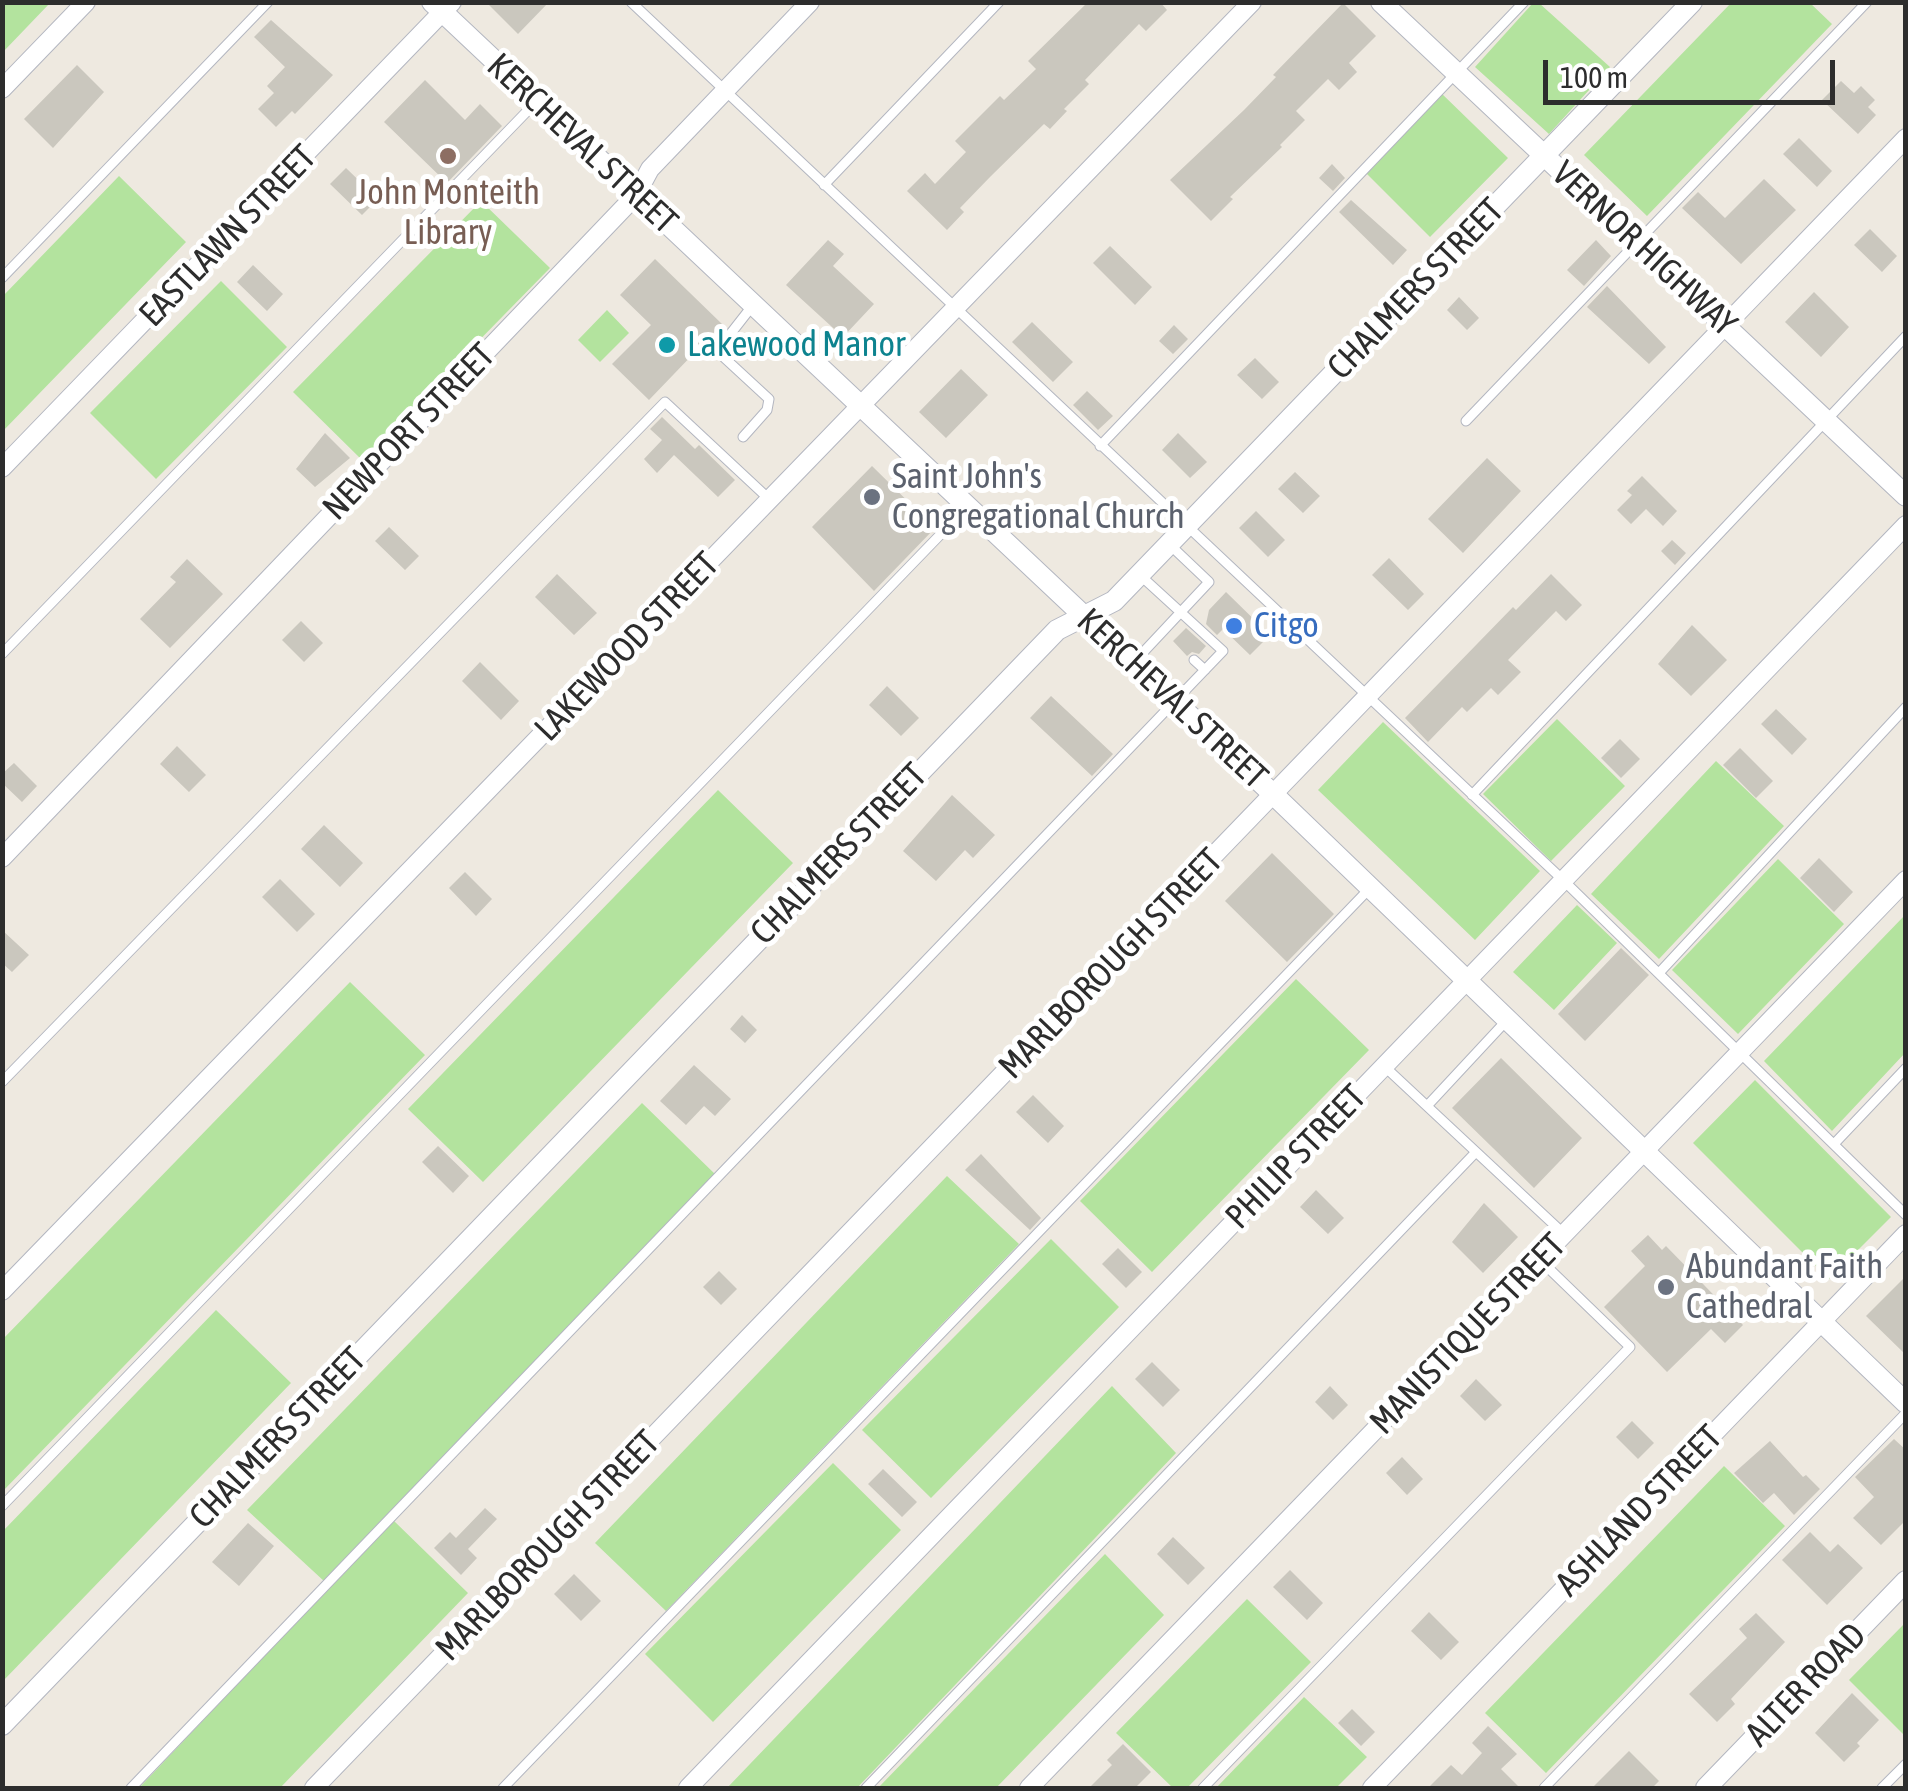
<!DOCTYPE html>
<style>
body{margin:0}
#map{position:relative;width:1908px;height:1791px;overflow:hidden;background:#eee9e0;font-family:"Asap Condensed",sans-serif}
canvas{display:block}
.frame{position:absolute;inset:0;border:5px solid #2d2d2d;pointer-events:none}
.scale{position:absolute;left:1543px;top:60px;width:292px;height:45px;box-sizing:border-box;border:5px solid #2d2d2d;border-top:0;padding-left:12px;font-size:30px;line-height:35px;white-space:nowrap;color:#2d2d2d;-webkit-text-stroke:8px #fff;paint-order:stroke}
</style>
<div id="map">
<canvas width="1908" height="1791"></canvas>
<div class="frame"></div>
<div class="scale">100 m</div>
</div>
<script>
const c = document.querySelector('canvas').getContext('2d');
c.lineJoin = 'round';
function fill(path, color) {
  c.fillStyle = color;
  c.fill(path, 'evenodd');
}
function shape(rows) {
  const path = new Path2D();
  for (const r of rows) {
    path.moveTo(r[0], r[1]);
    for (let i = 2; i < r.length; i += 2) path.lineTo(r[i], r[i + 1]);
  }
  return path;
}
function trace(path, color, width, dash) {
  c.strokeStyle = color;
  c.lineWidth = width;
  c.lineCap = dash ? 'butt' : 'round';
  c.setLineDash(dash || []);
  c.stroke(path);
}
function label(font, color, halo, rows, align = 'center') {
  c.font = font + ' "Asap Condensed",sans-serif';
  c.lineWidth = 10;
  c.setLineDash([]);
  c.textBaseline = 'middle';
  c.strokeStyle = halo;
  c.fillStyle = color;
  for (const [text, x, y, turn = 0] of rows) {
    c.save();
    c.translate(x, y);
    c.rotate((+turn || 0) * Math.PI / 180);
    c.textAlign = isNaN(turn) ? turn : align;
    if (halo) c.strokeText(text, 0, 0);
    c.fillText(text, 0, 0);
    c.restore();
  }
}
fill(shape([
 [3,2,50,3,3,52,2,3],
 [1539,3,1610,67,1549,134,1475,67,1533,3],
 [1731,3,1810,3,1832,24,1647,216,1584,155],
 [1439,91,1508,158,1430,237,1362,169],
 [119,176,186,242,3,431,3,296],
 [481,201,550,268,362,460,293,392],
 [221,281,287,347,156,479,90,413],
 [607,310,629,333,600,362,578,340],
 [1557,719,1625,786,1551,861,1483,794],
 [1383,722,1540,871,1475,940,1318,790],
 [1716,761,1784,826,1659,959,1591,894],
 [718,790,793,863,483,1182,408,1109],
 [1778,859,1844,924,1738,1034,1672,970],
 [1577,905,1617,943,1554,1010,1513,972],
 [1905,915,1905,1053,1832,1131,1764,1061],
 [1296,979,1369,1050,1152,1272,1080,1201],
 [350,982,425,1055,3,1491,3,1339],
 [1755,1080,1891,1217,1829,1279,1693,1143],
 [642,1103,717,1176,325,1582,247,1510],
 [947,1176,1019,1244,666,1611,595,1543],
 [1051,1239,1119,1307,931,1498,862,1430],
 [216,1310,291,1383,3,1681,3,1531],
 [1112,1386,1176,1453,857,1788,727,1788],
 [833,1463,901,1530,713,1722,645,1654],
 [1724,1466,1785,1526,1546,1773,1485,1713],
 [393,1520,468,1593,280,1788,139,1788],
 [1105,1554,1164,1615,996,1788,878,1788],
 [1247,1599,1311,1662,1187,1788,1173,1788,1116,1733],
 [1905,1623,1905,1736,1849,1680],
 [1304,1697,1367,1757,1336,1788,1216,1788]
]), '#b3e39e');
fill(shape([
 [486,2,549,2,518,34],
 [1088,2,1160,2,1167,10,1146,31,1139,24,1085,80,1089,84,1064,109,1067,111,1050,129,1044,124,991,176,960,208,964,212,947,230,907,191,925,173,935,184,966,152,955,141,1000,96,1004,100,1036,69,1028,61],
 [1343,3,1376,36,1349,63,1357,72,1339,90,1328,79,1296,111,1305,120,1280,145,1282,147,1230,197,1233,199,1211,221,1170,180,1244,110,1276,77,1273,75],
 [271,20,333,75,295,114,292,111,276,127,258,109,274,93,267,86,285,67,254,37],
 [77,65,104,92,53,148,24,119],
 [425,80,465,120,480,104,502,126,447,183,384,122],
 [1841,81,1854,93,1861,86,1875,100,1868,107,1876,115,1858,134,1822,100],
 [1799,138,1832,171,1817,187,1783,154],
 [1332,164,1345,178,1333,191,1319,178],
 [346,168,378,199,362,215,330,184],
 [1764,179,1796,210,1741,264,1682,208,1698,192,1725,218],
 [1351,200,1407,250,1393,265,1339,212],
 [1870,229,1897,256,1882,272,1854,245],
 [828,240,844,254,833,266,874,304,843,337,786,285],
 [1596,240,1611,256,1584,286,1567,270],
 [1110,246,1152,287,1135,305,1093,263],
 [655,259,722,324,649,400,612,364,651,325,620,295],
 [253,265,283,294,267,311,237,282],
 [1607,286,1666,347,1649,364,1587,307],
 [1814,292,1849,327,1821,357,1785,322],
 [1459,297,1479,318,1467,330,1447,310],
 [1032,322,1073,362,1053,382,1012,342],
 [1174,325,1188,339,1173,354,1159,341],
 [1255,358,1279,382,1262,399,1237,375],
 [961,369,988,395,946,438,919,412],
 [1087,391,1113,416,1098,430,1073,405],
 [662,417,695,449,699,445,735,480,718,497,674,455,657,473,644,459,662,440,650,429],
 [325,433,350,458,315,487,296,469],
 [1178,433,1207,462,1190,478,1162,450],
 [1487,458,1521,491,1463,553,1428,519],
 [872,466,935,528,874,591,812,527],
 [1295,472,1320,496,1303,513,1278,489],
 [1642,476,1677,511,1663,526,1646,509,1631,524,1617,510,1632,495,1627,491],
 [1256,511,1285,540,1268,557,1239,528],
 [389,527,419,556,405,570,375,541],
 [1672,540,1686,553,1675,565,1661,551],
 [1389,558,1424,594,1408,610,1372,575],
 [187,559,223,594,170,648,140,619,176,582,170,577],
 [557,574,597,613,574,635,535,597],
 [1551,574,1582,605,1566,621,1556,611,1508,660,1521,672,1498,695,1491,688,1467,712,1462,707,1428,742,1405,718,1513,607,1516,610],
 [1226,592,1270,635,1250,655,1223,629,1217,635,1206,624,1209,610],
 [301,621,323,643,304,662,282,640],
 [1692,625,1727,660,1691,696,1658,664],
 [1186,628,1206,646,1199,654,1192,652,1187,656,1173,641],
 [480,662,519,701,501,720,462,681],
 [887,686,919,718,901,736,869,705],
 [1051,696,1113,754,1092,776,1030,718],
 [1776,709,1807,739,1792,755,1761,724],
 [1620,739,1640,759,1621,778,1601,758],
 [177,746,206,775,189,792,160,764],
 [1740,748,1773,781,1756,798,1723,765],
 [14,763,37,786,22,802,2,783,2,774],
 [952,795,995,835,973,858,965,850,936,881,903,851],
 [324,825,363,863,340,887,301,849],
 [1272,853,1334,914,1287,962,1225,901],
 [1819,858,1853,892,1834,912,1800,878],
 [465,872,492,899,476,916,449,888],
 [280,879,315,914,297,932,262,897],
 [2,930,29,955,12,972,2,963],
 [1621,948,1649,975,1585,1041,1558,1014],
 [742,1015,757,1030,745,1043,730,1029],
 [1501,1058,1582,1138,1534,1188,1452,1108],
 [694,1065,731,1099,715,1116,704,1106,686,1125,660,1101],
 [1033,1095,1064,1126,1048,1143,1016,1112],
 [438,1146,469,1176,453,1193,422,1162],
 [981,1154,1041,1218,1030,1230,965,1170],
 [1316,1190,1344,1218,1328,1234,1300,1207],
 [1484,1203,1518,1237,1483,1273,1452,1242],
 [1648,1235,1662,1250,1666,1246,1743,1325,1725,1343,1711,1329,1667,1372,1604,1307,1645,1266,1631,1251],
 [1118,1248,1142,1272,1126,1288,1102,1264],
 [719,1271,737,1289,721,1305,703,1287],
 [1906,1276,1906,1355,1866,1316],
 [1152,1362,1180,1390,1163,1407,1135,1379],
 [1476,1379,1502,1405,1485,1421,1460,1396],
 [1330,1386,1348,1405,1333,1420,1315,1402],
 [1632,1421,1654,1443,1638,1459,1616,1437],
 [1894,1439,1906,1450,1906,1520,1881,1545,1853,1518,1874,1497,1855,1477],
 [1770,1441,1803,1477,1806,1475,1820,1489,1794,1515,1774,1493,1763,1503,1734,1473],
 [1402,1457,1423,1479,1407,1495,1386,1473],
 [883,1469,917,1502,902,1517,868,1484],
 [485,1508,497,1519,468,1549,477,1558,461,1575,434,1548,450,1532,456,1538],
 [248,1523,274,1546,239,1586,212,1562],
 [1810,1532,1830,1552,1838,1544,1863,1568,1827,1605,1782,1560],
 [1173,1537,1205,1568,1188,1585,1157,1554],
 [1290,1570,1323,1603,1307,1620,1273,1587],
 [574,1574,601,1601,581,1621,554,1594],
 [1429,1612,1459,1642,1441,1660,1411,1631],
 [1756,1613,1785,1642,1731,1699,1735,1704,1717,1722,1689,1694,1747,1638,1739,1629],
 [1852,1693,1879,1720,1857,1743,1860,1746,1844,1762,1815,1733],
 [1352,1709,1375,1732,1361,1746,1338,1723],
 [1488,1726,1517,1754,1501,1769,1520,1788,1428,1788,1451,1765,1462,1775,1482,1753,1472,1743],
 [1123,1744,1151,1772,1135,1788,1089,1788,1112,1765,1107,1760],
 [1629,1751,1659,1781,1652,1788,1592,1788]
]), '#cac7be');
const service = shape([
 [631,2,1563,880,1906,1215],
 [824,185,999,2],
 [2,278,268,2],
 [1466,421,1867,2],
 [743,437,767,410,769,399,717,351,753,305],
 [1100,446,1524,2],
 [2,654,537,101],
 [1194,660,1205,670],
 [1135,661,1209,582,1169,544],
 [1472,795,1906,336],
 [1659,973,1906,707],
 [1384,1066,1564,1234],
 [2,1082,665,402,769,499],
 [1427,1106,1507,1020],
 [1834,1144,1906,1068],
 [2,1506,967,507],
 [131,1788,1223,651,1141,576],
 [503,1788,1371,887],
 [866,1788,1476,1152],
 [1203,1788,1630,1347,1540,1260],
 [1544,1788,1906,1413],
 [1882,1788,1906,1764]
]);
const minor = shape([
 [2,89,86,2],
 [2,468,452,2],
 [2,858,636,195,650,169,810,2],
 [2,1291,1252,2],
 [314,1788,1906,138],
 [688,1788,1906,525],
 [1029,1788,1906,880],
 [1372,1788,1906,1234]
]);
const tertiary = shape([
 [432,2,1274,795,1906,1403],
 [1381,2,1906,496],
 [2,1725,1057,630,1114,601,1692,2],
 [1706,1788,1906,1581]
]);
trace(service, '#b3b6c0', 11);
trace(minor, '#b3b6c0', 20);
trace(tertiary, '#b3b6c0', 22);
trace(service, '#fff', 9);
trace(minor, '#fff', 18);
trace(tertiary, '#fff', 20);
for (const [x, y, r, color] of [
 [448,156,10,"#8d6e63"],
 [667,345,10,"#0f9aa8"],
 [872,497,10,"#6b7280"],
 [1234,626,10,"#3f7fe0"],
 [1666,1287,10,"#6b7280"]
]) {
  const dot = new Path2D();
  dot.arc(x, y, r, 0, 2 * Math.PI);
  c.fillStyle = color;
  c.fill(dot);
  trace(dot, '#fff', 4);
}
label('35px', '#2d2d2d', '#fff', [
 ["KERCHEVAL STREET",582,144,43],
 ["EASTLAWN STREET",228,236,-46],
 ["VERNOR HIGHWAY",1644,249,43],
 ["CHALMERS STREET",1416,289,-46],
 ["NEWPORT STREET",409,432,-46],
 ["LAKEWOOD STREET",627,647,-46],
 ["KERCHEVAL STREET",1172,699,43],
 ["CHALMERS STREET",839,854,-46],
 ["MARLBOROUGH STREET",1111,964,-46],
 ["PHILIP STREET",1296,1157,-46],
 ["MANISTIQUE STREET",1468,1334,-46],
 ["CHALMERS STREET",278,1438,-46],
 ["ASHLAND STREET",1639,1511,-46],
 ["MARLBOROUGH STREET",548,1546,-46],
 ["ALTER ROAD",1806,1685,-46]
]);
label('35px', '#785e54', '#fff', [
 ["John Monteith",448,193],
 ["Library",448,233]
]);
label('35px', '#0d838f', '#fff', [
 ["Lakewood Manor",687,345]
], 'left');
label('35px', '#5b616d', '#fff', [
 ["Saint John's",892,477],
 ["Congregational Church",892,517],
 ["Abundant Faith",1686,1267],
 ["Cathedral",1686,1307]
], 'left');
label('35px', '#366cbe', '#fff', [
 ["Citgo",1254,626]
], 'left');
</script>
